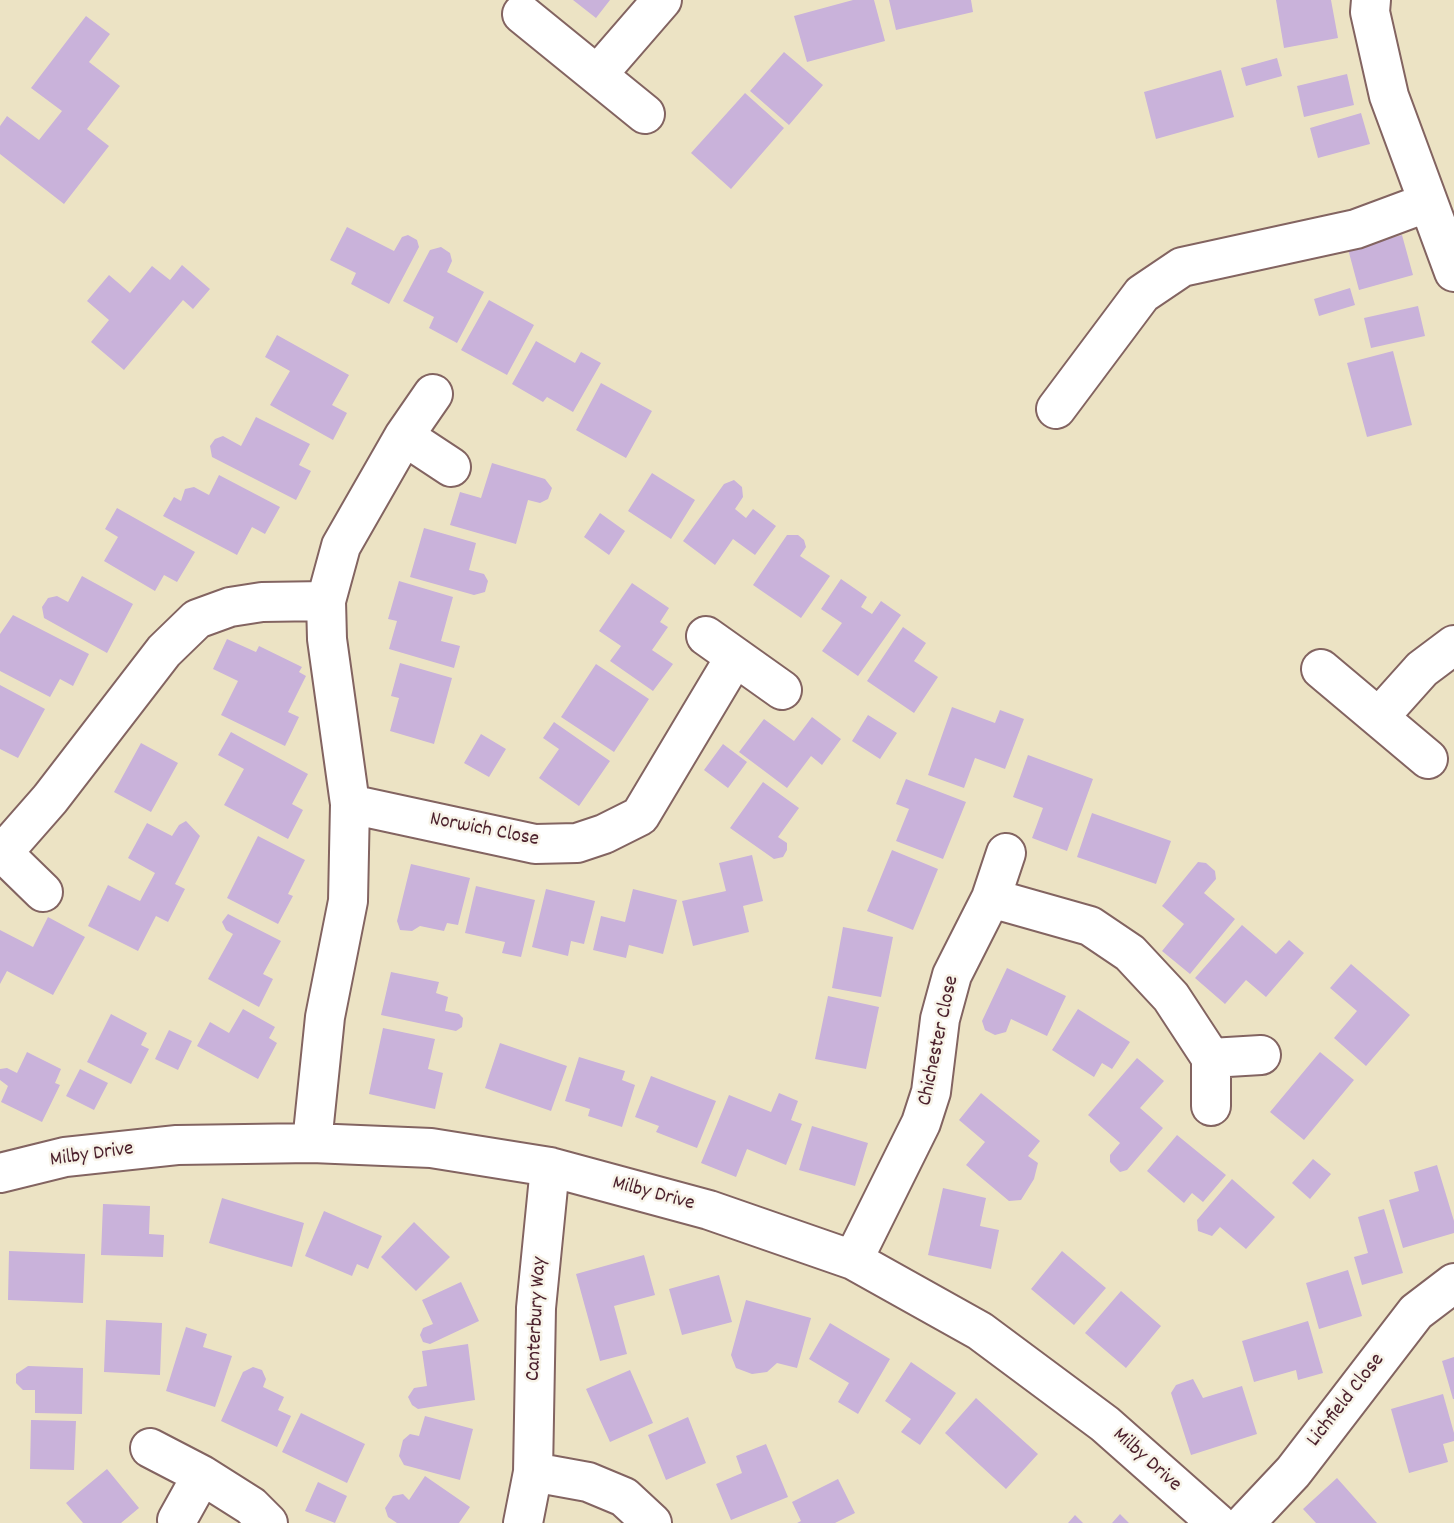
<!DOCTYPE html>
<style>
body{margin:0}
canvas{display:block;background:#ece3c4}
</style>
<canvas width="1454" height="1523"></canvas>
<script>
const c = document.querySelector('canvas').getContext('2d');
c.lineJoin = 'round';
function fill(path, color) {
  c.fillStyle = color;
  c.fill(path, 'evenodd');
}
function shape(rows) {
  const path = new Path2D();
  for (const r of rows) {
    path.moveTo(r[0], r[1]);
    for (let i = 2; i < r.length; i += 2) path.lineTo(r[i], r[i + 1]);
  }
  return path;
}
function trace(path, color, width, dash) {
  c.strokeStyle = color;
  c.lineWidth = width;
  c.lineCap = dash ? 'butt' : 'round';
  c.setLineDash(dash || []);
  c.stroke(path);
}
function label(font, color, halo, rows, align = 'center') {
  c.font = font + ' Dekko,sans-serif';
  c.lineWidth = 5;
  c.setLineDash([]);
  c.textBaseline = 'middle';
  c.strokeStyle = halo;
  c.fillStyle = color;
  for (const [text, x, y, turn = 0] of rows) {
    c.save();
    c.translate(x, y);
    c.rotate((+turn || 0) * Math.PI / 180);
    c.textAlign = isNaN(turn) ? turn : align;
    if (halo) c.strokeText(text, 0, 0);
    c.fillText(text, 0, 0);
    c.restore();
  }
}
fill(shape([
 [573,0,610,0,596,18],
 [853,0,874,0,885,41,807,62,794,16],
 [889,0,971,0,973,12,896,30],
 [1276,0,1331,0,1338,38,1284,48],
 [86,16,110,34,89,62,120,86,87,129,109,146,64,204,0,154,0,126,7,116,39,140,62,111,31,88],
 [784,52,823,85,789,125,750,91],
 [1277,58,1282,76,1246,86,1241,68],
 [1221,70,1234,117,1156,139,1144,92],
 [1347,74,1354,105,1304,117,1297,86],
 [745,93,784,128,731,189,691,153],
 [1361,113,1370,144,1318,158,1310,128],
 [347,227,394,251,402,237,408,235,417,240,419,247,389,304,351,284,356,273,330,260],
 [1402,235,1413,275,1359,290,1348,249],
 [441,247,450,253,452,261,447,272,484,292,457,343,429,328,434,317,403,301,430,250],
 [182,265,210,289,193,309,183,300,124,370,91,342,109,320,87,301,109,275,130,293,152,266,170,280],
 [1350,288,1355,305,1319,316,1314,299],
 [489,300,534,325,507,375,461,350],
 [1418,306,1425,336,1371,348,1364,318],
 [277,335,349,375,332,405,347,413,333,440,270,405,290,371,265,357],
 [536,341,575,363,581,352,601,363,573,412,547,397,543,402,512,384],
 [1393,351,1412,425,1367,437,1347,363],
 [601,383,652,411,626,458,576,430],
 [256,417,310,444,299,465,311,471,296,500,212,457,210,446,215,439,223,436,241,446],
 [492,463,545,479,552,488,548,499,540,503,528,500,516,544,450,525,460,492,481,498],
 [652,473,695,500,671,539,628,511],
 [219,475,280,507,265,534,252,527,237,555,163,516,174,497,181,501,185,489,194,487,209,495],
 [734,480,742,487,743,497,735,509,746,518,753,509,776,526,755,555,733,539,715,565,683,541,724,484],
 [117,508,195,552,177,582,164,575,155,591,104,561,118,537,105,529],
 [600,513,625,531,609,555,584,537],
 [424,528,476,543,469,570,484,574,488,581,485,592,474,595,410,577],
 [787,535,798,535,804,540,806,547,800,556,830,576,801,618,753,585],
 [82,576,133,604,107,653,44,618,42,607,48,598,57,596,68,602],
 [841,579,867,597,861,607,872,614,881,601,901,615,858,676,822,651,842,623,821,609],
 [399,581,453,597,441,641,460,646,454,668,389,649,397,621,388,619],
 [632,583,669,608,660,622,668,627,652,650,673,664,653,691,610,661,621,646,599,631],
 [13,615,89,654,73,686,60,679,50,697,0,671,0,634],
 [903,627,926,643,914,661,938,677,914,713,867,681],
 [227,639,256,652,259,646,302,667,299,672,306,676,288,712,299,717,285,746,221,715,238,681,213,669],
 [400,663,452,678,434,744,390,731,399,698,391,696],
 [596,664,649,699,614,752,561,717],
 [0,685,45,709,18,758,0,749],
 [952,707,995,723,1000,710,1024,719,1005,769,975,758,964,788,928,775],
 [868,715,897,733,880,759,852,741],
 [812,717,841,739,822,765,811,756,787,788,739,752,764,719,794,741],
 [554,722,610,761,579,806,539,778,559,749,543,738],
 [231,732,308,774,292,804,303,810,288,839,224,805,244,769,218,755],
 [481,734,506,749,489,777,464,763],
 [141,743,178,763,151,812,114,792],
 [723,744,747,762,728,788,704,770],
 [1028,755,1093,779,1067,851,1032,838,1043,808,1013,797],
 [906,779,966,802,943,859,896,841,909,809,896,804],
 [763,782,799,808,778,837,787,843,787,850,783,857,774,859,730,828],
 [1092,813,1171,841,1156,884,1077,857],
 [186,821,200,836,175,884,185,889,168,922,156,916,138,951,88,926,108,885,140,901,155,873,128,858,147,823,172,836,179,825],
 [258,836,305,860,288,894,293,896,278,924,227,898],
 [892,850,938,869,913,930,867,911],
 [752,855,763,901,743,906,749,932,693,946,682,901,726,891,719,863],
 [1198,862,1206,863,1215,871,1216,879,1204,893,1235,919,1190,974,1162,951,1184,924,1162,906],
 [411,864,470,878,458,925,447,923,444,931,420,926,412,931,400,930,397,921],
 [476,886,535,900,521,957,502,953,505,942,465,933],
 [546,889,595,901,584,944,571,941,568,956,532,947],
 [633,889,677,900,663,954,629,945,626,958,593,950,601,916,625,922],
 [228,914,281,941,263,974,273,979,259,1007,208,979,233,934,226,930,222,922],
 [48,917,85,937,53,995,7,971,0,984,0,930,33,947],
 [1242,925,1276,954,1289,940,1304,953,1266,997,1246,980,1225,1004,1195,978],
 [843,927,893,937,881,997,832,988],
 [1351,964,1410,1015,1366,1066,1334,1038,1357,1011,1330,988],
 [1007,968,1066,996,1047,1036,1011,1019,1006,1032,995,1035,985,1030,982,1021],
 [391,972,439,982,436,993,448,997,445,1011,459,1014,463,1018,462,1027,456,1031,381,1015],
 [828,996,879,1007,866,1069,815,1059],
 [243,1009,275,1027,269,1038,277,1043,258,1079,197,1046,210,1022,229,1033],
 [1078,1009,1130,1042,1112,1069,1102,1063,1094,1077,1052,1050],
 [111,1014,147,1033,141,1045,149,1049,131,1084,87,1062],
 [383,1028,435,1039,428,1069,443,1073,435,1109,369,1094],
 [169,1030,192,1041,178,1070,155,1059],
 [500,1043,567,1066,551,1111,485,1088],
 [27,1052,61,1069,55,1083,60,1085,42,1122,1,1102,8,1086,0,1080,0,1069,7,1068,17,1073],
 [1320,1052,1354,1080,1304,1140,1270,1112],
 [579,1057,625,1071,622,1080,635,1085,622,1127,588,1116,590,1109,565,1101],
 [1137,1058,1164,1081,1140,1108,1163,1128,1127,1170,1120,1172,1110,1162,1110,1155,1120,1143,1088,1115],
 [80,1069,108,1083,94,1110,66,1096],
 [651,1076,716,1101,697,1148,656,1132,659,1126,635,1117],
 [779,1093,798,1101,791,1120,802,1124,786,1165,747,1149,736,1177,701,1163,729,1095,771,1112],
 [981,1093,1040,1141,1028,1156,1038,1163,1034,1179,1021,1200,1009,1201,966,1165,985,1142,959,1120],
 [812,1126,868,1143,855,1186,799,1170],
 [1177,1135,1226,1175,1203,1202,1192,1193,1184,1203,1147,1171],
 [1313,1159,1331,1174,1310,1199,1292,1183],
 [1437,1165,1454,1221,1454,1233,1403,1248,1389,1200,1419,1191,1414,1172],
 [1232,1179,1275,1217,1246,1249,1220,1227,1212,1236,1198,1231,1197,1220],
 [943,1188,986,1198,980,1226,999,1230,991,1269,928,1255],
 [222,1198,304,1223,292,1267,209,1243],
 [103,1204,150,1206,149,1234,164,1235,163,1257,101,1255],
 [1384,1209,1403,1273,1362,1285,1354,1257,1368,1253,1358,1217],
 [324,1211,382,1236,368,1269,357,1264,352,1276,305,1256],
 [414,1222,450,1257,416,1291,381,1257],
 [9,1251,85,1254,83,1303,8,1300],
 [1062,1251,1106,1288,1074,1325,1031,1289],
 [644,1255,655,1295,614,1306,627,1354,600,1361,576,1274],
 [1348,1270,1362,1316,1319,1329,1306,1283],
 [719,1275,732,1322,682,1335,669,1289],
 [461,1282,479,1321,430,1344,423,1342,420,1335,423,1328,433,1324,422,1300],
 [1121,1291,1161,1326,1126,1368,1085,1333],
 [746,1300,811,1318,797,1368,777,1363,767,1372,752,1374,736,1368,731,1355],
 [106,1320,162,1323,160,1375,104,1372],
 [1308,1321,1323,1373,1298,1380,1296,1370,1254,1382,1242,1341],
 [830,1323,890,1359,858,1414,838,1402,849,1383,809,1359],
 [186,1327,207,1334,203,1347,232,1356,215,1407,166,1391],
 [468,1344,475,1400,418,1409,412,1405,408,1397,414,1388,427,1386,422,1351],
 [1454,1357,1454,1399,1453,1399,1442,1361],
 [911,1362,956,1393,920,1445,901,1432,911,1419,885,1401],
 [28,1366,83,1368,82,1414,35,1413,35,1390,23,1390,16,1383,16,1374],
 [253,1367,262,1370,266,1379,263,1387,284,1397,278,1410,291,1416,277,1447,221,1421,243,1372],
 [630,1370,653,1423,610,1442,586,1389],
 [1193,1379,1203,1398,1242,1386,1257,1434,1191,1455,1171,1393,1176,1385],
 [1443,1394,1454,1433,1454,1441,1443,1444,1448,1462,1409,1473,1391,1409],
 [976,1398,1038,1454,1006,1489,945,1433],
 [301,1413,365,1444,347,1483,282,1452],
 [425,1416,473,1429,460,1480,404,1465,399,1456,403,1440,410,1434,419,1436],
 [688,1417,706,1463,666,1480,648,1435],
 [31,1420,76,1421,74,1470,30,1469],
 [766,1444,788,1497,731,1520,716,1484,742,1473,736,1456],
 [107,1469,139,1508,121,1523,83,1523,66,1503],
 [425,1476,470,1507,459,1523,397,1523,388,1517,385,1508,393,1496,403,1494,409,1500],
 [1337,1478,1377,1523,1316,1523,1303,1509],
 [838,1479,855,1513,835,1523,797,1523,801,1521,792,1502],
 [318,1482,347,1496,335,1523,305,1511],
 [1120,1514,1129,1523,1112,1523],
 [1075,1515,1083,1523,1068,1523]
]), '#c9b2da');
const minor = shape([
 [1371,0,1370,12,1389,96,1454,272],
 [522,14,645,114],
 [597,75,662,0],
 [1056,409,1142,294,1182,267,1356,229,1426,203],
 [404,436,451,467],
 [326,601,341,546,404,436,433,394],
 [706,636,782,690],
 [1321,669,1428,759],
 [1379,717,1422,669,1454,645],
 [350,804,535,844,577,843,604,834,640,816,735,657],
 [3,853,43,892],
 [0,856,50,799,164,651,197,619,230,607,262,602,326,601,327,639,350,804,348,901,325,1017,312,1143],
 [991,898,1006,853],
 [1211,1058,1261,1055],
 [0,1173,65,1157,177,1145,312,1143,431,1148,550,1167,709,1210,853,1260,980,1331,1105,1424,1217,1523],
 [853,1260,921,1123,931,1092,940,1019,952,975,991,898,1090,926,1130,953,1171,997,1211,1058,1211,1106],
 [150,1448,202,1475,251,1506,268,1523],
 [533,1472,588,1482,624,1497,652,1523],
 [177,1520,202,1475],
 [523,1523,533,1472,536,1308,550,1167],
 [1245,1523,1293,1472,1416,1312,1454,1283]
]);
trace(minor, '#836461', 42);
trace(minor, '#fff', 38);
label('21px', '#4a1f2b', '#f7f3e8', [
 ["Norwich Close",484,831,11],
 ["Chichester Close",940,1041,-78],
 ["Milby Drive",92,1156,-8],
 ["Milby Drive",653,1195,15],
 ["Canterbury Way",538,1319,-87],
 ["Lichfield Close",1347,1401,-52],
 ["Milby Drive",1146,1461,42]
]);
</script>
